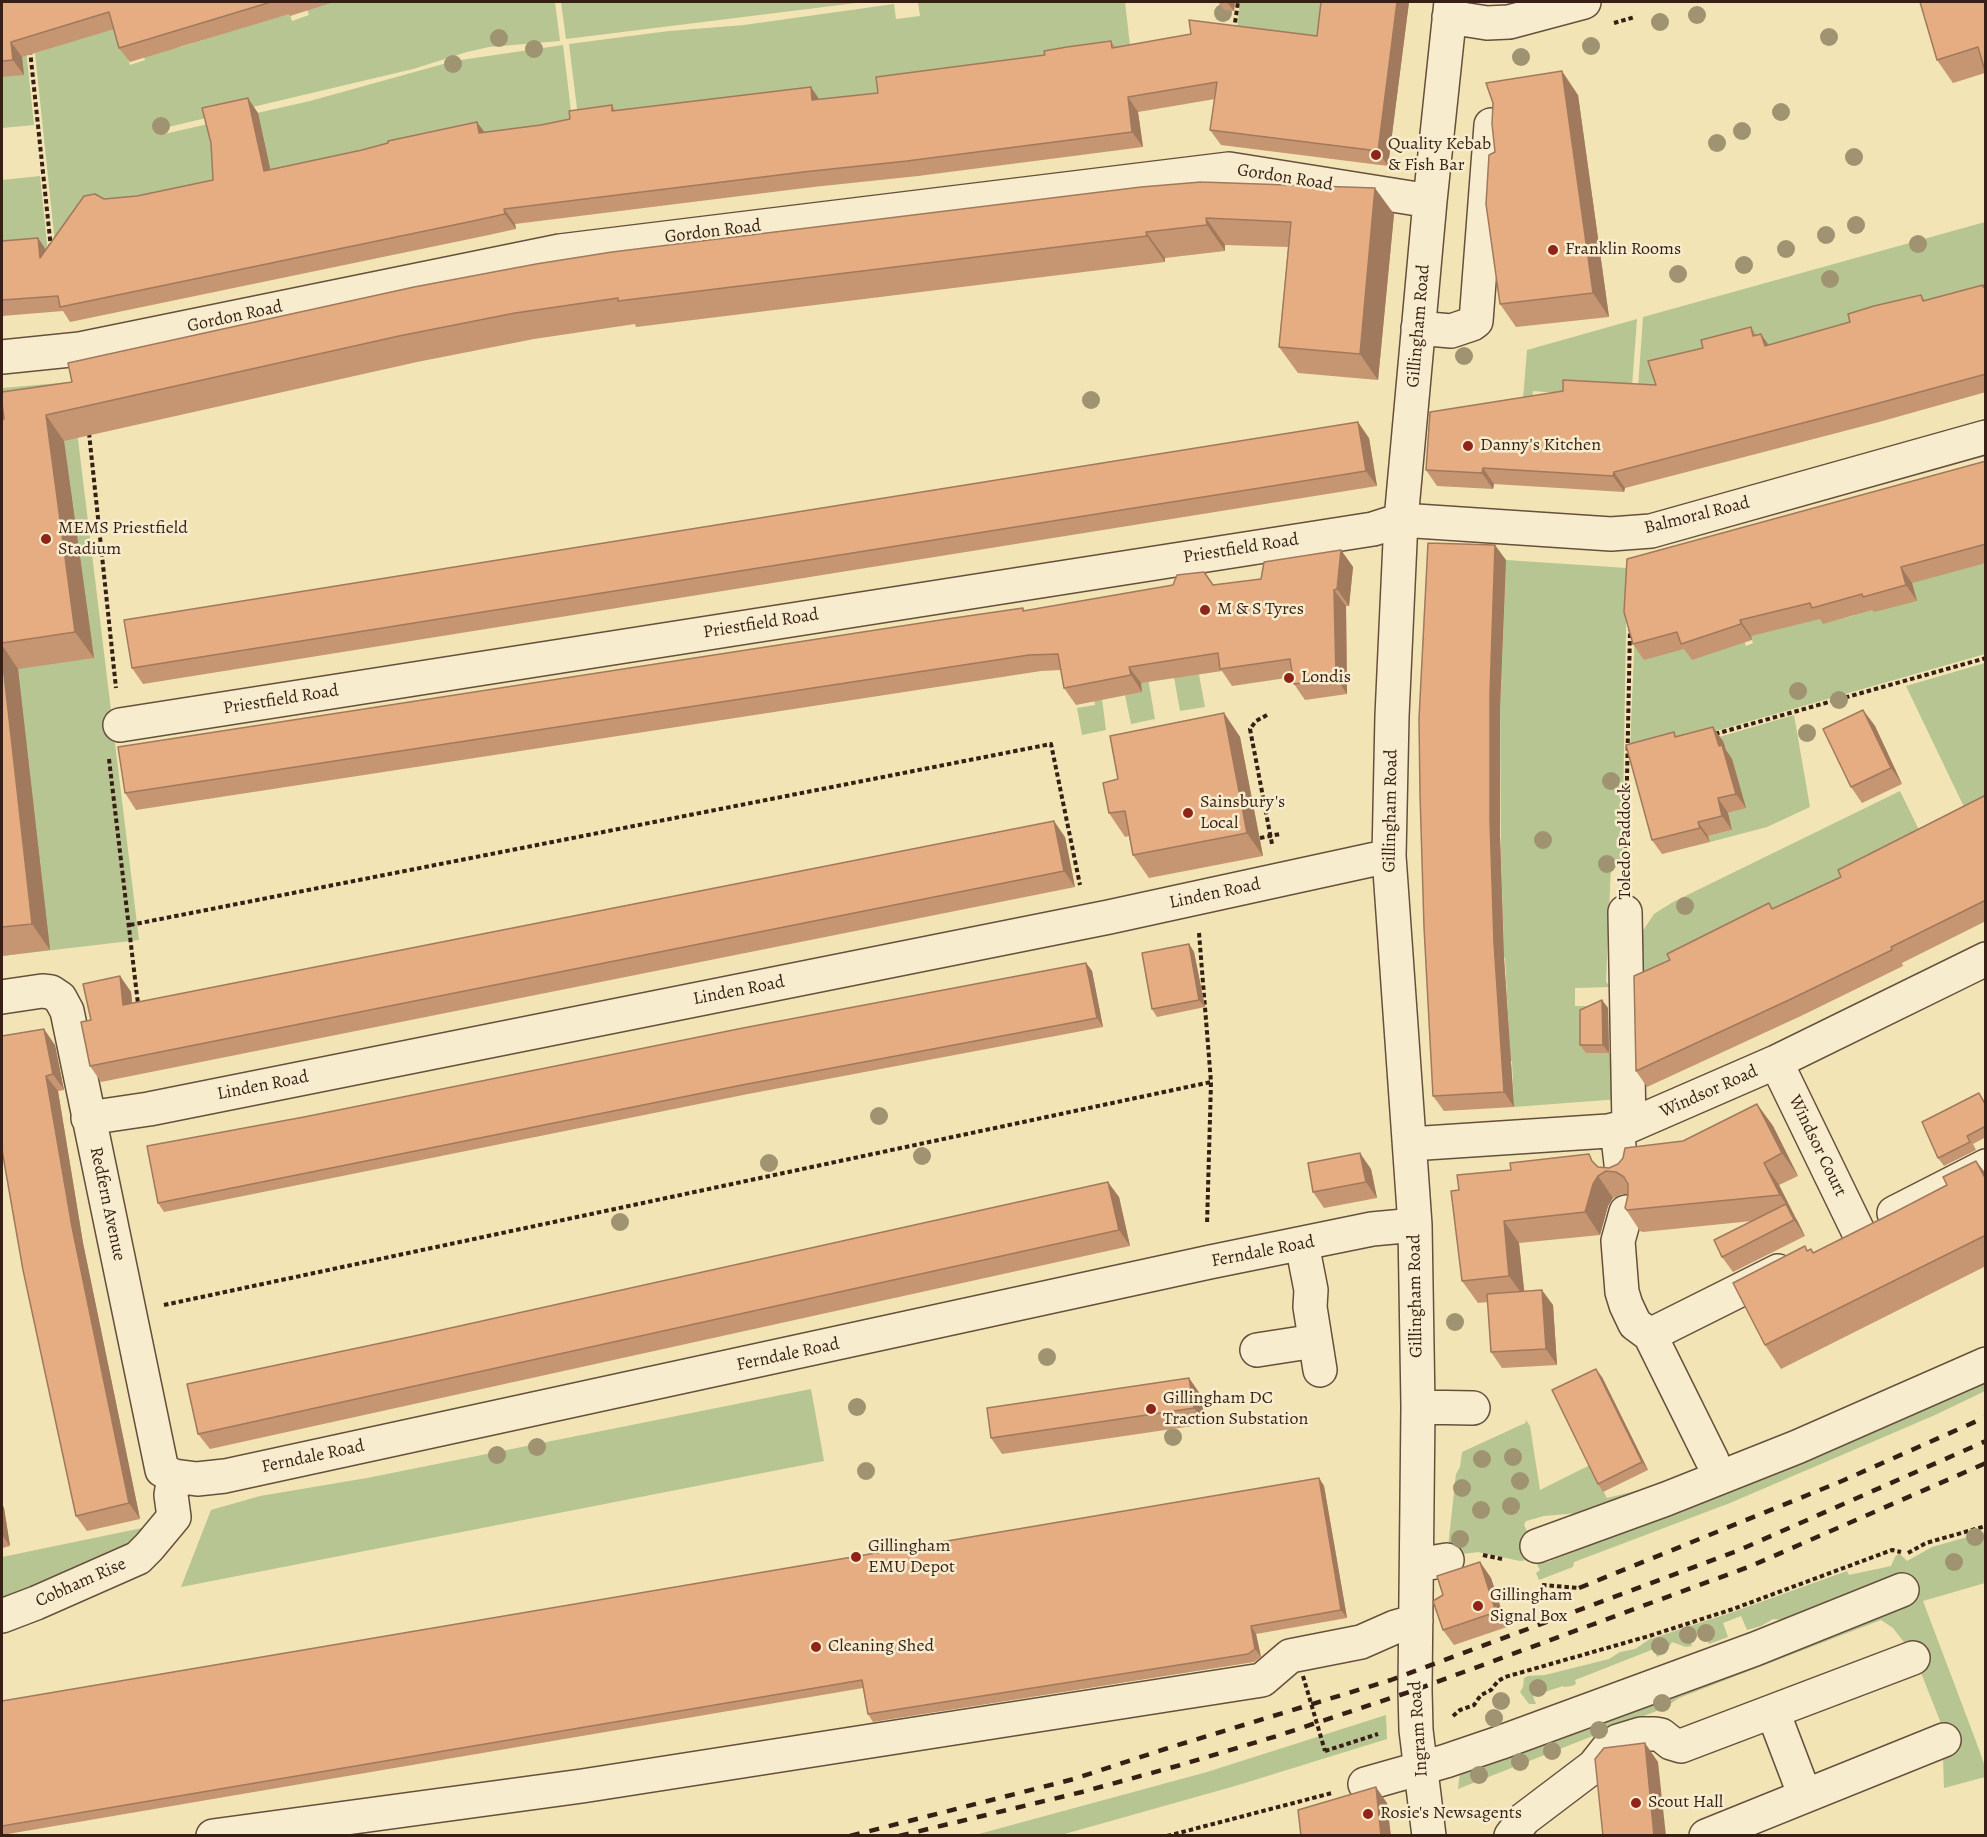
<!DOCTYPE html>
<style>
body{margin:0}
#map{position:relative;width:1987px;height:1837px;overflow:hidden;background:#f2e4b4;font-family:Alegreya,serif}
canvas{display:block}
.frame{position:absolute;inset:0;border:3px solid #371f15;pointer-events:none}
</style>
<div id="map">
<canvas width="1987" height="1837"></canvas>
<div class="frame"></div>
</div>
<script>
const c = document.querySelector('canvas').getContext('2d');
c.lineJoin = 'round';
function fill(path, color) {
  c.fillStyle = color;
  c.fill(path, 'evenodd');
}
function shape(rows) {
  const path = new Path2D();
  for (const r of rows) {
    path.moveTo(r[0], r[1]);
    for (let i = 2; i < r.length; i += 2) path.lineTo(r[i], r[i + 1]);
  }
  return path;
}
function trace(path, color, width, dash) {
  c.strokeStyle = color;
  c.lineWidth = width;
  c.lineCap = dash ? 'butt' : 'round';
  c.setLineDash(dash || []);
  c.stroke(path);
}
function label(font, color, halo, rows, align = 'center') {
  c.font = font + ' Alegreya,serif';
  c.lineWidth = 5;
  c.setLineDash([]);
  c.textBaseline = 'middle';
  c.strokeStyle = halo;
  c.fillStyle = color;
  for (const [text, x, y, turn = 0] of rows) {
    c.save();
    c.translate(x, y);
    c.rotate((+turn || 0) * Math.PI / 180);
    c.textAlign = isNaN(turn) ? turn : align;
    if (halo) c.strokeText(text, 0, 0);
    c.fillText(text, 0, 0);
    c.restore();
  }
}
fill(shape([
 [305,2,555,2,560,41,489,47,467,52,413,69,164,128,164,134,310,101,454,61,563,45,578,169,56,253,35,53,119,26,130,65,145,60,143,51,181,47,289,12,292,21,309,15],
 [561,2,864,2,566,39],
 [918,2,1125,2,1136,97,825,138,820,98,578,117,569,44,669,31,744,25,894,4,896,19,920,16],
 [1240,2,1362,2,1328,45,1236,40],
 [17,11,22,11,34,125,2,128,2,77],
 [40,176,54,311,2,268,2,180],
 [1985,222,1985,303,1634,445,1643,317],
 [1637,319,1628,442,1556,393,1533,391,1532,400,1523,399,1527,350],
 [71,382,139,940,2,956,2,388],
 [1904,553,1969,567,1985,563,1985,654,1712,732,1630,751,1635,628,1688,647,1742,633,1746,646,1753,643,1749,631,1801,582,1823,623,1848,617,1855,615,1852,603],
 [1506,560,1627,568,1622,865,1611,865,1606,982,1611,987,1575,988,1575,1006,1595,1006,1586,1053,1617,1053,1619,1099,1514,1107,1512,1061,1489,1062,1510,1051,1505,958,1484,959,1484,954,1504,952,1501,860,1500,708],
 [1194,648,1205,707,1180,711,1174,677],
 [1144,655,1155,719,1131,724,1125,695,1142,691,1137,657],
 [1985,663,1986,818,1965,809,1906,686],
 [1088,668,1102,699,1106,730,1082,735,1077,708,1095,705],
 [1794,715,1810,807,1767,827,1710,842,1708,836,1732,830,1728,813,1745,808,1732,760,1729,760,1719,737],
 [1900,791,1945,883,1637,1051,1642,932,1654,914,1673,902],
 [1985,1352,1985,1355,1908,1391,1688,1481,1590,1512,1544,1516,1526,1521,1524,1525,1541,1561,1542,1563,1548,1562,1597,1542,1628,1526,1642,1524,1698,1504,1710,1496,1751,1480,1775,1468,1831,1445,1985,1372,1985,1391,1935,1415,1730,1503,1574,1562,1573,1567,1539,1580,1536,1573,1540,1570,1534,1559,1520,1561,1478,1552,1447,1556,1456,1474,1460,1467,1462,1452,1523,1424,1526,1423,1525,1419,1530,1426,1540,1490,1590,1465,1607,1498,1664,1484,1713,1467,1883,1400],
 [811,1389,824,1461,181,1587,211,1510,260,1496,367,1478],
 [147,1527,147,1545,2,1607,2,1557],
 [1985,1532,1985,1583,1923,1601,1980,1752,1985,1767,1985,1777,1944,1788,1943,1757,1946,1736,1914,1655,1893,1628,1881,1620,1679,1698,1664,1708,1458,1789,1460,1773,1783,1620,1773,1619,1761,1626,1747,1630,1741,1616,1723,1623,1728,1637,1709,1644,1704,1629,1688,1635,1692,1646,1686,1647,1672,1642,1665,1653,1657,1657,1654,1649,1575,1680,1576,1684,1572,1686,1564,1687,1563,1686,1533,1696,1536,1704,1529,1704,1520,1692,1523,1687,1524,1678,1528,1676,1545,1675,1609,1659,1620,1652,1635,1649,1650,1639,1733,1612,1847,1571,1849,1575,1891,1566,1895,1557,1899,1553,1907,1561,1932,1547],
 [1386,1715,1387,1739,1235,1786,1061,1835,975,1835,1207,1772]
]), '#b6c591');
const minor = shape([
 [1449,17,1487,23,1509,22,1584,2],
 [1418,328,1451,331,1472,324,1476,321,1491,125],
 [2,357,80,349,560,251,1229,169,1430,201],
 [120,725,1373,529,1401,520,1611,534,1651,531,1986,437],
 [1625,912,1629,1126],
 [2,997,42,991,51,992,60,998,67,1011,162,1470,174,1476,197,1479,225,1476,1210,1262,1372,1229,1415,1225],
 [1776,1062,1858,1231],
 [88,1118,149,1109,1109,917,1389,856],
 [1617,1129,1622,1172],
 [1410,1144,1608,1131,1629,1126,1776,1062,1986,959],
 [1626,1212,1618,1241,1622,1292,1626,1305,1635,1324,1650,1335,1712,1460],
 [1894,1213,1986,1166],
 [1302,1244,1311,1290,1310,1307,1320,1370],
 [1650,1335,1778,1271],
 [1257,1350,1315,1341],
 [1418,1407,1473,1408],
 [1537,1546,1666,1499,1797,1447,1986,1364],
 [1417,1565,1447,1560],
 [2,1616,36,1603,138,1558,149,1547,174,1517,171,1495,174,1476],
 [1773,1712,1805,1796],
 [1365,1784,1446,1761,1499,1743,1755,1649,1902,1590],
 [213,1836,582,1786,1262,1680,1290,1656,1361,1642,1395,1627,1416,1621],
 [1429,1836,1416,1730,1415,1690,1418,1407,1415,1225,1389,856,1392,716,1401,520,1430,201,1451,2],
 [1511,1836,1524,1819,1594,1766,1609,1747,1618,1741,1641,1734,1655,1734,1661,1735,1671,1743,1681,1746,1913,1658],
 [1706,1836,1944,1740]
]);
trace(minor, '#66503d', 36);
trace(shape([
 [1614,23,1635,17],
 [1234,30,1238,2],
 [30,50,51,248],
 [89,433,116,688],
 [1267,715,1256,721,1250,729,1272,844],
 [1715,734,1986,658],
 [109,759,138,1004],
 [1260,838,1280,834],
 [1625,878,1630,630],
 [130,925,1051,744,1080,885],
 [1199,933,1211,1082,1207,1225],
 [164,1305,1211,1082],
 [1908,1553,1926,1543,1986,1526],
 [1483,1555,1502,1559],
 [1542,1585,1579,1588],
 [1453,1716,1460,1710,1474,1705,1481,1695,1491,1690,1498,1681,1505,1677,1649,1636,1733,1609,1892,1550,1901,1552],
 [1325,1751,1378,1734],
 [1167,1836,1332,1793]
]), '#371f15', 4, [4.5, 3]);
trace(minor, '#f7edce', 33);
trace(shape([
 [1579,1588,1842,1481,1986,1417],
 [850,1836,1074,1779,1165,1749,1391,1680,1737,1551,1986,1441],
 [899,1836,1082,1792,1177,1766,1277,1736,1415,1690,1751,1566,1986,1463]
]), '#371f15', 4.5, [10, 10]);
trace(shape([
 [1303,1676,1325,1751]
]), '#371f15', 4, [4.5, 3]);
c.fillStyle = '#a09371';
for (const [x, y] of [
 [1223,13],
 [1697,15],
 [1660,22],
 [1829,37],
 [499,38],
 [1591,46],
 [534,49],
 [1521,57],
 [453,64],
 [1781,112],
 [161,126],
 [1742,131],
 [1717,143],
 [1854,157],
 [1856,225],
 [1826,235],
 [1918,244],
 [1786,249],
 [1744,265],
 [1678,274],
 [1830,279],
 [1464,356],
 [1091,400],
 [1798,691],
 [1839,700],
 [1807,733],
 [1611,781],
 [1543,840],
 [1607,864],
 [1685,906],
 [879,1116],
 [922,1156],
 [769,1163],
 [620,1222],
 [1455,1322],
 [1047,1357],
 [857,1407],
 [1173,1437],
 [537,1447],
 [497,1455],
 [1513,1457],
 [1482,1459],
 [866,1471],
 [1520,1481],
 [1462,1488],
 [1511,1506],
 [1481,1510],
 [1975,1537],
 [1460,1539],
 [1954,1562],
 [1706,1633],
 [1688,1635],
 [1660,1646],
 [1538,1688],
 [1501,1701],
 [1662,1703],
 [1494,1718],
 [1599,1730],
 [1552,1751],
 [1520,1762],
 [1479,1775]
]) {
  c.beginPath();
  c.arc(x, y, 9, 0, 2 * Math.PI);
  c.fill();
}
fill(shape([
 [2,2,334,2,290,16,289,14,130,62,119,48,114,29,22,57,24,75,2,77],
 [1218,2,1235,2,1234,11,1224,10],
 [1321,2,1409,2,1388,166,1221,145,1210,130,1215,99,1138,112,1143,147,918,176,813,187,515,224,516,229,484,236,70,322,63,311,2,316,2,241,38,238,46,250,104,199,137,196,213,180,258,113,270,169,484,132,541,125,570,119,612,105,615,110,819,100,878,93,1045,55,1111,41,1115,47,1317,36],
 [1986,2,1985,73,1953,83,1937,60],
 [1578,95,1609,317,1516,327,1500,304],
 [1141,187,1394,214,1378,380,1298,373,1279,347,1288,247,1225,245,1225,251,1165,258,1165,262,636,327,635,324,534,339,417,362,64,441,94,658,18,669,50,950,2,956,2,419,4,419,72,382],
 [1986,286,1986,392,1879,422,1625,488,1624,492,1494,484,1493,489,1437,486,1426,470,1656,385,1703,348,1751,327,1756,335,1769,345,1850,322,1921,295,1925,301],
 [1369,438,1377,486,143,684,132,668],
 [1986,461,1986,563,1912,583,1917,601,1874,612,1872,610,1823,624,1820,619,1751,636,1752,640,1692,660,1684,649,1644,660,1633,644],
 [1341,550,1353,567,1349,606,1346,606,1347,694,1305,700,1294,684,1293,677,1232,686,1222,671,1141,683,1142,692,1076,705,1064,688,1061,670,1041,671,136,810,125,793,1023,608,1024,611,1261,579],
 [1506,560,1500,708,1500,836,1504,958,1514,1107,1444,1111,1433,1096],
 [1863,710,1875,726,1902,784,1862,803,1851,787],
 [1224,713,1240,737,1263,856,1149,878,1133,855,1129,836,1125,837,1109,813,1118,779],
 [1674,732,1677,737,1723,741,1726,750,1732,759,1746,808,1728,813,1732,830,1708,836,1710,842,1662,854,1652,840],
 [1986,795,1986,921,1902,963,1903,966,1803,1015,1647,1087,1636,1071,1773,909,1841,877],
 [1065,837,1075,887,101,1082,90,1066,91,1020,120,976,131,992,132,1003],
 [1189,944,1194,952,1205,1007,1157,1017,1152,1009],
 [1086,963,1092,971,1103,1027,748,1094,164,1212,158,1203,304,1117],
 [1602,1000,1608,1008,1609,1053,1586,1053,1580,1045],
 [55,1045,64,1090,58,1091,83,1243,140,1519,87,1531,76,1516,2,1150],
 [1979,1093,1986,1103,1986,1137,1973,1144,1976,1150,1944,1166,1938,1158],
 [1757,1104,1773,1126,1798,1176,1779,1185,1805,1236,1733,1272,1722,1257,1752,1221,1643,1232,1640,1231,1625,1208,1628,1194,1622,1194,1613,1198,1608,1206,1600,1235,1519,1243,1524,1291,1553,1305,1557,1365,1502,1368,1491,1352,1488,1302,1478,1303,1462,1281,1459,1190,1596,1165,1598,1167,1609,1168,1683,1141],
 [1976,1161,1986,1174,1986,1266,1781,1369,1765,1345,1805,1246,1808,1251,1811,1249,1814,1253,1899,1210,1947,1185],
 [1371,1169,1377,1198,1324,1208,1313,1192],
 [1119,1197,1130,1246,210,1449,198,1434,419,1335],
 [1602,1377,1648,1470,1603,1492,1598,1484],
 [1189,1378,1200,1394,1206,1424,1002,1454,991,1438],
 [1319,1478,1324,1486,1347,1618,1256,1634,1261,1657,1254,1662,873,1722,868,1714,863,1688,2,1835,2,1701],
 [2,1504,4,1508,10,1546,2,1548],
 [1480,1562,1491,1578,1507,1627,1454,1645,1443,1630,1443,1595]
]), '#c69571');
fill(shape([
 [1227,2,1235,2,1234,11],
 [1397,2,1409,2,1388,166,1378,151],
 [11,42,22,57,24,75,13,60],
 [1562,71,1578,95,1609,317,1593,293],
 [811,87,821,102,812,100],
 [1128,97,1138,112,1143,147,1132,132],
 [248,98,258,113,274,186,264,171],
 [477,122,488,137,479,133],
 [1375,188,1394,214,1378,380,1360,354],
 [504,209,515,224,516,229,505,214],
 [1206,218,1225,245,1225,251,1207,225],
 [1146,232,1165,258,1165,262,1147,236],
 [38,238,48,253,40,258],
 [1761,334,1772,350,1765,346],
 [46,415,64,441,94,658,75,632],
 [1358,422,1369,438,1377,486,1366,471],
 [1483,468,1494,484,1493,489,1482,473],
 [1614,472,1625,488,1624,492,1613,476],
 [1495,545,1506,560,1500,708,1500,836,1504,958,1514,1107,1504,1092,1494,943,1490,821,1490,694],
 [1341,550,1353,567,1349,606,1337,589],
 [1901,567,1912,583,1917,601,1906,585],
 [1334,590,1346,606,1347,694,1336,678],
 [1740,620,1751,636,1752,640,1741,624],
 [2,645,18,669,50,950,32,924,2,656],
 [1129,667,1141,683,1142,692,1131,675],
 [1863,710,1875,726,1902,784,1891,768],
 [1224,713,1240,737,1263,856,1247,833],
 [1713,727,1723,741,1726,750,1732,759,1746,808,1736,794,1719,746],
 [1718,798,1728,813,1732,830,1722,816],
 [1054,821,1065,837,1075,887,1064,871],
 [1698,822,1708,836,1710,842,1700,828],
 [1189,944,1194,952,1205,1007,1199,1000],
 [1086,963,1092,971,1103,1027,1097,1018],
 [120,976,131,992,134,1021,123,1005],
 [1602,1000,1608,1008,1609,1053,1603,1045],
 [44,1029,55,1045,64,1090,53,1074],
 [46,1076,58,1091,83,1243,140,1519,129,1503,72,1227],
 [1757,1104,1773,1126,1798,1176,1782,1153],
 [1360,1153,1371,1169,1377,1198,1366,1182],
 [1976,1161,1986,1174,1986,1180],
 [1764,1163,1779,1185,1795,1217,1780,1195],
 [1598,1176,1613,1198,1608,1206,1600,1235,1585,1212,1593,1184],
 [1108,1182,1119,1197,1130,1246,1119,1230],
 [1786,1204,1797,1220,1805,1236,1794,1220],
 [1504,1221,1519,1243,1525,1298,1509,1276],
 [1542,1290,1553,1305,1557,1365,1546,1349],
 [1596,1369,1602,1377,1648,1470,1642,1462],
 [1189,1378,1200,1394,1206,1424,1194,1408],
 [1319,1478,1324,1486,1347,1618,1341,1610],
 [2,1504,4,1508,10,1546,2,1535],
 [1480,1562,1491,1578,1507,1627,1496,1612],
 [1251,1626,1256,1634,1261,1657,1255,1649],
 [1645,1743,1658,1762,1666,1836,1654,1836],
 [1376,1787,1387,1803,1391,1836,1381,1836]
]), '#a1795c');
const building = shape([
 [2,2,271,2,119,48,109,12,11,42,13,60,2,61,2,2],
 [1321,2,1397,2,1378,151,1210,130,1217,82,1128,97,1132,132,907,161,803,172,504,209,505,214,473,221,60,307,58,296,2,300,2,241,38,238,40,258,84,196,95,194,104,199,137,196,213,180,211,143,202,108,248,98,264,171,362,150,388,143,388,141,477,122,479,133,541,125,570,119,569,111,612,105,612,111,811,87,812,100,878,93,876,77,1045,55,1044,51,1067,47,1111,41,1112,48,1191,34,1189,20,1317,36,1321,2],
 [1920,2,1986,2,1986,74,1978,47,1937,60,1920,2],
 [1562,71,1593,293,1500,304,1486,204,1489,155,1495,152,1492,124,1493,103,1486,83,1562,71],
 [1201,182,1375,188,1360,354,1279,347,1291,222,1206,218,1207,225,1146,232,1147,236,618,301,618,298,515,313,399,336,46,415,75,632,2,643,2,419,4,419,2,403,2,392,72,382,68,363,414,287,536,264,612,252,1141,187,1201,182],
 [1983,285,1983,287,1986,286,1986,374,1868,406,1614,472,1613,476,1483,468,1482,473,1426,470,1430,412,1563,391,1563,380,1656,385,1648,361,1703,348,1701,340,1751,327,1753,336,1761,334,1765,346,1850,322,1848,314,1874,306,1921,295,1923,301,1983,285],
 [1358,422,1366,471,132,668,124,620,1358,422],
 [1986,461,1986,544,1901,567,1906,585,1863,597,1862,594,1812,608,1810,603,1740,620,1741,624,1681,644,1677,632,1633,644,1624,612,1627,559,1986,461],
 [1428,543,1495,545,1490,694,1490,821,1494,943,1504,1092,1433,1096,1424,927,1420,794,1419,719,1428,543],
 [1341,550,1337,589,1334,590,1336,678,1294,684,1290,659,1220,669,1218,653,1129,667,1131,675,1064,688,1058,654,1029,655,125,793,118,747,947,619,1023,608,1023,611,1173,585,1177,575,1204,572,1213,585,1261,579,1264,562,1341,550],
 [2,656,32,924,2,927,2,656],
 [1863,710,1891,768,1851,787,1823,729,1863,710],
 [1224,713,1247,833,1133,855,1125,811,1109,813,1103,783,1118,779,1110,736,1224,713],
 [1713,727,1719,746,1722,745,1736,794,1718,798,1722,816,1698,822,1700,828,1652,840,1626,745,1674,732,1675,737,1713,727],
 [1986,795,1986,900,1891,947,1892,950,1791,999,1636,1071,1634,976,1670,960,1667,954,1769,903,1772,909,1841,877,1838,870,1986,795],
 [1054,821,1064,871,90,1066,81,1022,91,1020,83,984,120,976,123,1005,1054,821],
 [1189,944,1199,1000,1152,1009,1142,953,1189,944],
 [1086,963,1097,1018,742,1085,158,1203,147,1146,304,1117,743,1028,1086,963],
 [1602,1000,1603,1045,1580,1045,1580,1010,1602,1000],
 [44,1029,53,1074,46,1076,72,1227,129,1503,76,1516,23,1270,2,1150,2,1036,44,1029],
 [1979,1093,1986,1106,1986,1126,1967,1136,1970,1142,1938,1158,1922,1122,1979,1093],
 [1757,1104,1782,1153,1764,1163,1780,1195,1627,1210,1625,1208,1628,1195,1628,1184,1624,1177,1616,1172,1606,1171,1598,1176,1593,1184,1585,1212,1504,1221,1509,1276,1462,1281,1451,1191,1459,1190,1457,1175,1511,1170,1510,1163,1589,1154,1592,1161,1598,1167,1609,1168,1618,1164,1623,1158,1625,1148,1683,1141,1757,1104],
 [1360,1153,1366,1182,1313,1192,1308,1163,1360,1153],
 [1976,1161,1986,1180,1986,1235,1765,1345,1733,1283,1805,1246,1807,1251,1811,1249,1813,1253,1899,1210,1947,1185,1943,1177,1976,1161],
 [1108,1182,1119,1230,198,1434,187,1384,419,1335,1108,1182],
 [1786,1204,1794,1220,1722,1257,1714,1240,1786,1204],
 [1542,1290,1546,1349,1491,1352,1487,1294,1542,1290],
 [1596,1369,1642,1462,1598,1484,1552,1390,1596,1369],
 [1189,1378,1194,1408,991,1438,987,1408,1189,1378],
 [1319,1478,1341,1610,1251,1626,1255,1649,1248,1654,868,1714,862,1680,2,1826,2,1701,1319,1478],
 [1480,1562,1496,1612,1443,1630,1433,1601,1443,1595,1437,1576,1480,1562],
 [1645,1743,1654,1836,1603,1836,1595,1759,1604,1748,1645,1743],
 [1376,1787,1381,1836,1301,1836,1298,1810,1376,1787]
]);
fill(building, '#e6ad83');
trace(building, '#a1795c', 1.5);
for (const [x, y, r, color] of [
 [1376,155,6,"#8f2418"],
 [1553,250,6,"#8f2418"],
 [1468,446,6,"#8f2418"],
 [46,539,6,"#8f2418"],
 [1205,610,6,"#8f2418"],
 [1289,678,6,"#8f2418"],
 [1188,813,6,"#8f2418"],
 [1151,1409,6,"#8f2418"],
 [856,1557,6,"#8f2418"],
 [1478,1606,6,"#8f2418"],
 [816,1647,6,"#8f2418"],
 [1636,1803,6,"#8f2418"],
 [1368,1814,6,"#8f2418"]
]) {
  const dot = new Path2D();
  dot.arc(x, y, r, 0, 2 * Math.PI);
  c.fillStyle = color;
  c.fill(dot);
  trace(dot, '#f7edce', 2);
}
label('18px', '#371f15', '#f7edce', [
 ["Quality Kebab",1388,145],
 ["& Fish Bar",1388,166],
 ["Franklin Rooms",1565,250],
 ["Danny's Kitchen",1480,446],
 ["MEMS Priestfield",58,529],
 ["Stadium",58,550],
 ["M & S Tyres",1217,610],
 ["Londis",1301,678],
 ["Sainsbury's",1200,803],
 ["Local",1200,824],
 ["Gillingham DC",1163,1399],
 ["Traction Substation",1163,1420],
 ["Gillingham",868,1547],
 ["EMU Depot",868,1568],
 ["Gillingham",1490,1596],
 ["Signal Box",1490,1617],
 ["Cleaning Shed",828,1647],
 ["Scout Hall",1648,1803],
 ["Rosie's Newsagents",1380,1814]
], 'left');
label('18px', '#371f15', '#f7edce', [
 ["Gordon Road",1285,178,9],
 ["Gordon Road",713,232,-7],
 ["Gordon Road",235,317,-12],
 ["Gillingham Road",1419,326,-85],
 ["Balmoral Road",1697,516,-14],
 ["Priestfield Road",1241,549,-9],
 ["Priestfield Road",761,624,-9],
 ["Priestfield Road",281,700,-9],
 ["Gillingham Road",1391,811,-89],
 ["Toledo Paddock",1626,842,-90],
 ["Linden Road",1215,894,-12],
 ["Linden Road",739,991,-11],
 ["Linden Road",263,1086,-11],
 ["Windsor Road",1709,1092,-24],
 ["Windsor Court",1817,1146,64],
 ["Redfern Avenue",107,1204,78],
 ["Ferndale Road",1263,1252,-11],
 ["Gillingham Road",1416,1296,-91],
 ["Ferndale Road",788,1355,-12],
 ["Ferndale Road",313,1457,-12],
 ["Cobham Rise",81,1583,-24],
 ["Ingram Road",1419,1729,-94]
]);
</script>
